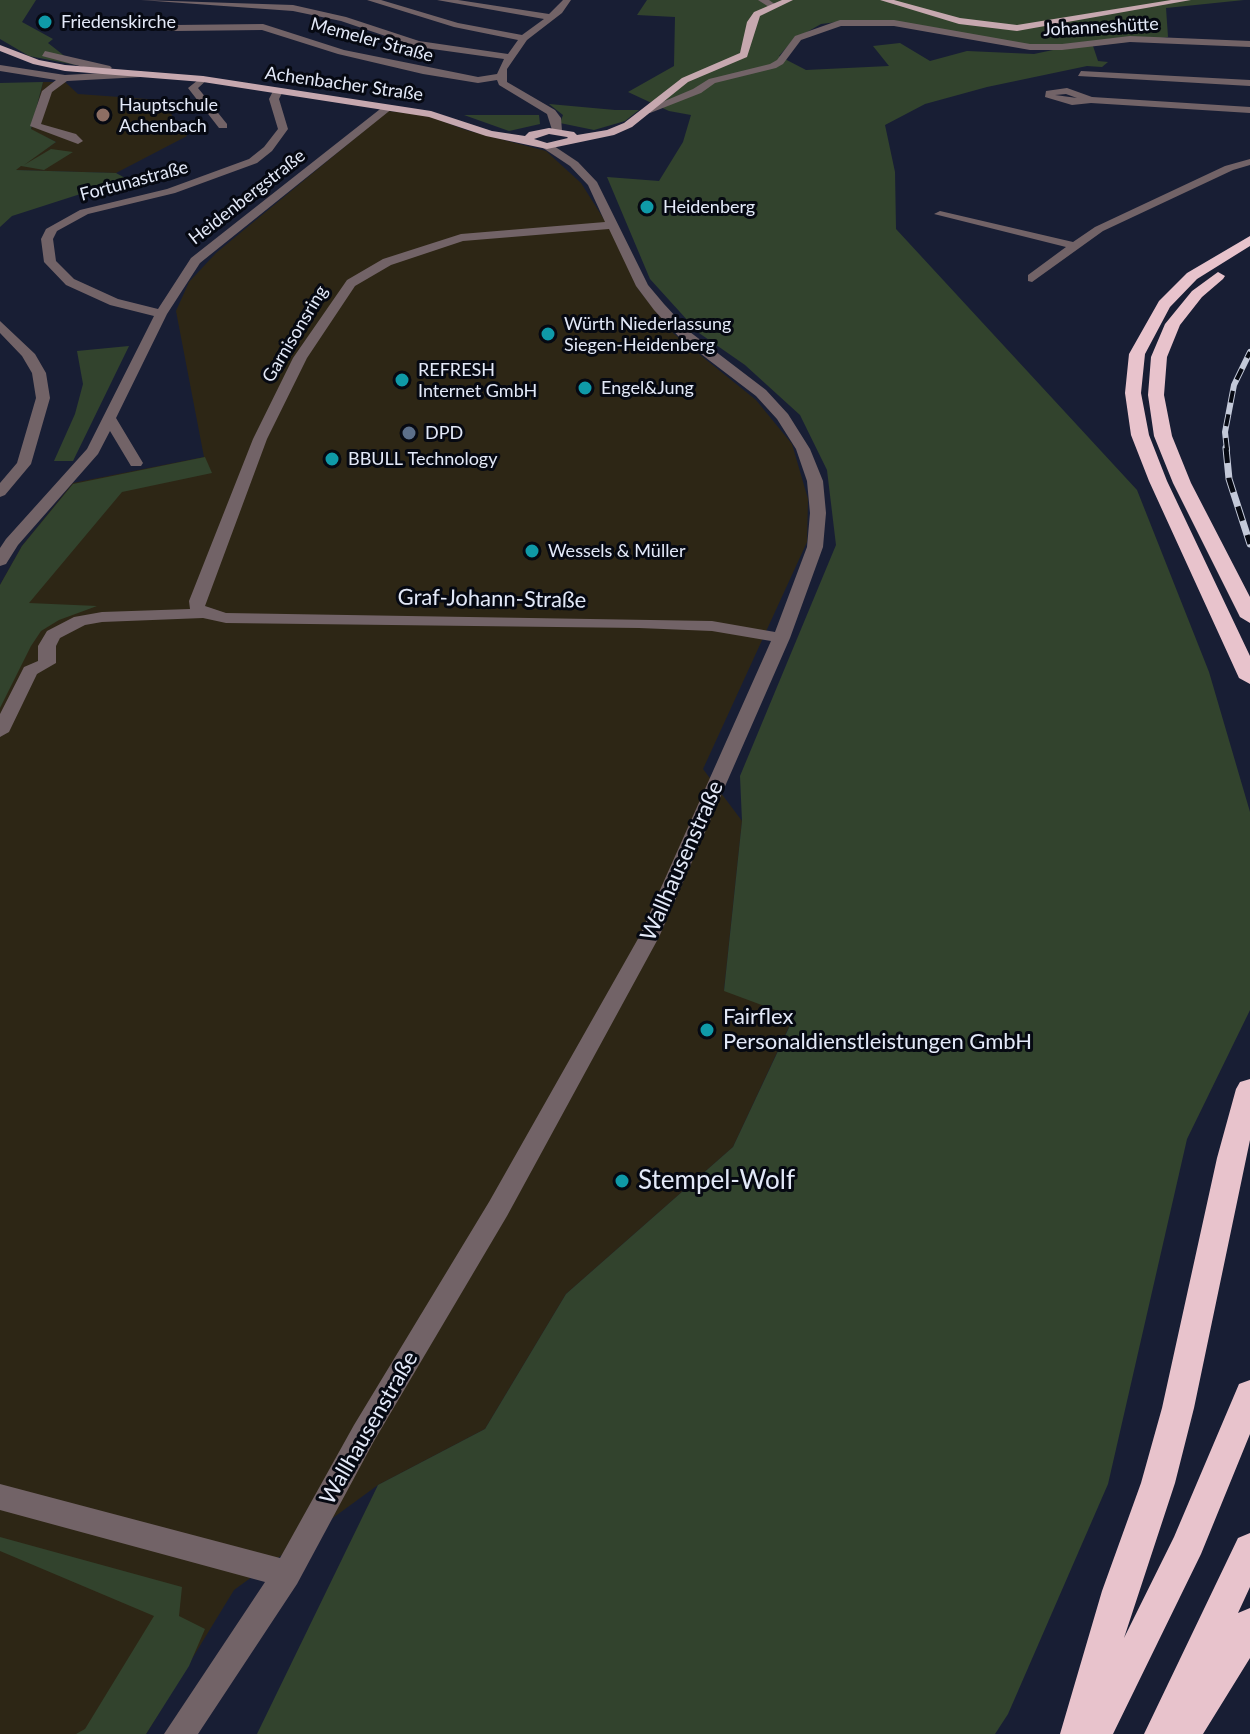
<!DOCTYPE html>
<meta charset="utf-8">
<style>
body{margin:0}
canvas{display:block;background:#181e34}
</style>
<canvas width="1250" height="1734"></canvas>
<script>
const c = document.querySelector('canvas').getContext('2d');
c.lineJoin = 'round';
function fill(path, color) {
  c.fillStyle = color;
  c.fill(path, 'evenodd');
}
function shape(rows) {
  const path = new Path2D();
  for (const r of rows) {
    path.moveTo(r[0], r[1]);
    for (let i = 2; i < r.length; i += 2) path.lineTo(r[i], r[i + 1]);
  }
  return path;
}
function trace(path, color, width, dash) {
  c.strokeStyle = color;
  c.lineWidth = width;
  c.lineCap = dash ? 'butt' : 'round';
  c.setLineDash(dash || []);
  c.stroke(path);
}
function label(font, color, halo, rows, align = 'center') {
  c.font = font + ' Lato,sans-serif';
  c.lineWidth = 6;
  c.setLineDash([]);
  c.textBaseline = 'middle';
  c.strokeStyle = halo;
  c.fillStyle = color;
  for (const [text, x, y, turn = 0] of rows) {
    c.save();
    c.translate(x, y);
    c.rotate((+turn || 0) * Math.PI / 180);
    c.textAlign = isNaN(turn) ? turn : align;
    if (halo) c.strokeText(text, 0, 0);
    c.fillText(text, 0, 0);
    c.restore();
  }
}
fill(shape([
 [43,82,65,82,78,94,161,100,187,136,116,173,14,170,56,142,31,130],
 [388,111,426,115,466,130,546,151,581,183,607,224,639,290,673,333,756,400,792,444,808,499,807,542,703,769,742,821,724,990,794,1016,733,1147,566,1294,485,1429,378,1485,234,1590,146,1734,0,1734,0,585,22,546,73,483,204,457,176,311,189,282,216,253]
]), '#2d2615');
fill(shape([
 [0,0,36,0,22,22,53,39,48,43,76,65,29,56,0,39],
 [647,0,1244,0,1166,8,1168,37,1093,46,1098,61,1108,62,1102,67,1087,66,987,87,925,104,885,125,895,172,896,229,1137,490,1209,672,1250,812,1250,1010,1187,1139,1108,1484,1008,1714,995,1734,257,1734,378,1485,485,1429,566,1294,733,1147,794,1017,724,991,742,821,740,776,836,545,827,470,800,415,745,365,699,333,650,279,607,177,659,181,683,142,691,115,669,111,628,92,674,66,675,17,637,15],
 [853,20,925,26,1053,50,1034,54,967,51,930,61,900,43,873,46,889,66,806,70,779,56,793,40,821,24],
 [43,82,31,129,56,142,24,165,51,149,73,152,44,170,21,166,16,170,116,173,127,179,12,216,0,227,0,83],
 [549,104,615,110,639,110,625,121,594,130,560,123,563,115],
 [464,115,539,115,540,124,509,131],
 [129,346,73,461,54,461,75,414,83,384,77,351],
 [205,457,212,473,122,492,29,603,97,606,59,620,41,631,31,646,0,708,0,585,22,546,73,484],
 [0,1537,182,1587,179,1616,205,1629,189,1666,146,1734,76,1734,85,1729,154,1616,0,1551]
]), '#32432d');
fill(shape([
 [141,0,293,5,346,17,419,41,508,54,518,40,454,27,367,0,381,0,458,23,522,35,544,19,437,0,458,0,549,14,563,0,571,0,562,13,527,40,507,69,507,82,555,110,561,118,562,131,553,133,547,114,499,85,497,80,478,83,423,74,338,54,262,30,175,31,85,22,90,19,175,25,263,24,344,50,478,77,497,74,504,59,418,47,341,21,293,11,141,0],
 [758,0,769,0,776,5,769,7,758,0],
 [840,20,894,20,1030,44,1062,44,1130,36,1250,41,1250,47,1130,42,1062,50,1030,50,894,26,841,26,801,40,783,64,776,68,715,83,701,93,650,113,641,111,693,89,709,79,770,64,777,60,795,36,840,20],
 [45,51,110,66,112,68,107,71,87,68,42,56,45,51],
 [0,65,65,75,141,71,146,74,141,77,67,81,52,92,41,124,76,134,83,141,78,144,30,126,42,91,56,80,0,71,0,65],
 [1081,71,1250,80,1250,86,1078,76,1081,71],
 [203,76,208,79,198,88,227,124,227,128,219,128,188,88,203,76],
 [1067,88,1092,97,1250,107,1250,113,1091,103,1072,105,1045,97,1046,91,1067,88],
 [1066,94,1077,98,1055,95,1066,94],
 [274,89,283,91,279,99,288,129,272,151,257,163,175,193,88,214,57,231,53,239,56,261,74,279,118,299,158,309,191,258,384,106,393,108,200,263,167,314,116,418,143,463,141,466,131,466,110,431,98,454,18,545,6,564,0,566,0,548,6,539,87,449,154,316,110,305,66,285,44,262,41,239,46,229,80,210,167,189,249,159,264,147,278,129,269,99,274,89],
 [543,144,551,144,578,162,597,182,648,285,664,304,690,332,766,390,788,414,810,449,823,481,826,513,823,547,790,638,659,937,507,1216,374,1441,297,1584,198,1734,164,1734,265,1582,0,1510,0,1484,280,1558,354,1425,489,1202,639,937,771,641,712,631,639,628,226,623,203,618,102,622,85,625,60,638,56,646,56,663,37,674,9,732,0,737,0,714,24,667,38,661,38,646,47,631,74,617,102,612,190,609,189,601,253,439,293,358,347,280,383,259,461,234,605,222,588,185,570,166,543,148,543,144],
 [609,229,636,286,654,310,680,338,756,396,777,419,796,449,807,481,810,513,807,547,775,632,712,621,226,613,205,606,267,439,307,358,355,286,391,265,463,241,609,229],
 [1250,159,1250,165,1233,170,1103,231,1032,282,1028,281,1028,275,1066,247,934,214,940,211,1073,242,1095,227,1225,166,1250,159],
 [0,321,35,354,46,373,50,398,31,464,5,495,0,497,0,483,17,463,36,398,32,373,22,356,0,333,0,321]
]), '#726367');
fill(shape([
 [782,0,793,0,760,16,747,57,688,82,632,127,614,135,547,149,486,136,429,117,203,82,65,71,33,64,0,51,0,45,39,60,65,65,203,76,431,111,492,131,525,136,529,132,549,128,574,132,577,135,607,130,624,123,682,78,740,53,747,22,754,12,782,0],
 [549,134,567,137,568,138,547,143,534,139,549,134],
 [880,0,894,0,960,18,1017,25,1171,0,1191,0,1017,31,959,24,880,0]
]), '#c6a8af');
fill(shape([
 [1250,236,1250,246,1197,279,1170,307,1145,354,1141,393,1149,435,1167,481,1250,656,1250,684,1239,678,1149,481,1131,435,1125,393,1129,354,1159,301,1187,273,1250,236],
 [1218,272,1225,276,1223,279,1202,297,1180,325,1167,357,1164,395,1172,436,1191,483,1250,597,1250,623,1240,617,1173,483,1154,436,1148,395,1151,357,1165,324,1192,291,1218,272],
 [1250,1079,1250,1140,1194,1408,1175,1483,1124,1638,1174,1537,1239,1384,1250,1380,1250,1434,1201,1554,1113,1734,1060,1734,1102,1591,1141,1483,1162,1408,1217,1158,1236,1089,1240,1082,1250,1079],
 [1250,1533,1250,1587,1238,1613,1250,1608,1250,1658,1203,1734,1144,1734,1238,1538,1250,1533]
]), '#e8c3cc');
const railFar1 = shape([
 [1227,450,1225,432,1234,385,1250,352]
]);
const rail = shape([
 [1226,448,1229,479,1250,544]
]);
trace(railFar1, '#c3c9d9', 6);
trace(rail, '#c3c9d9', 7);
trace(railFar1, '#060912', 4, [12]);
trace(rail, '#060912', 5, [15]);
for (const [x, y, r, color] of [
 [45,22,8,"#0f9aa8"],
 [103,115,8,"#8d6e63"],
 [647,207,8,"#0f9aa8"],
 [548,334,8,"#0f9aa8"],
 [402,380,8,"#0f9aa8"],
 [585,388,8,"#0f9aa8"],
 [409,433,8,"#5c6f8a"],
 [332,459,8,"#0f9aa8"],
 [532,551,8,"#0f9aa8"],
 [707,1030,8,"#0f9aa8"],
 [622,1181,8,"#0f9aa8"]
]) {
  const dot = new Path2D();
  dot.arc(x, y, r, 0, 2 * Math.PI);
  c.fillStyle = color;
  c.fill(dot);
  trace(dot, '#060912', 3);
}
label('18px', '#e3e9f8', '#060912', [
 ["Friedenskirche",61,22],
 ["Hauptschule",119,105],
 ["Achenbach",119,126],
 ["Heidenberg",663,207],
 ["Würth Niederlassung",564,324],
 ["Siegen-Heidenberg",564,345],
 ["REFRESH",418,370],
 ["Internet GmbH",418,391],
 ["Engel&Jung",601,388],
 ["DPD",425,433],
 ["BBULL Technology",348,459],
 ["Wessels & Müller",548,551]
], 'left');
label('18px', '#e3e9f8', '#060912', [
 ["Johanneshütte",1101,27,-3],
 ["Memeler Straße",372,40,15],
 ["Achenbacher Straße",344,84,8],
 ["Fortunastraße",134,181,-15],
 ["Heidenbergstraße",247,197,-38],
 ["Garnisonsring",295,334,-59]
]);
label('22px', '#e3e9f8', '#060912', [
 ["Graf-Johann-Straße",492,599,1],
 ["Wallhausenstraße",682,861,-66],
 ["Wallhausenstraße",369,1428,-60]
]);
label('22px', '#e3e9f8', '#060912', [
 ["Fairflex",723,1017],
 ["Personaldienstleistungen GmbH",723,1042]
], 'left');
label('26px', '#e3e9f8', '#060912', [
 ["Stempel-Wolf",638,1181]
], 'left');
</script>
